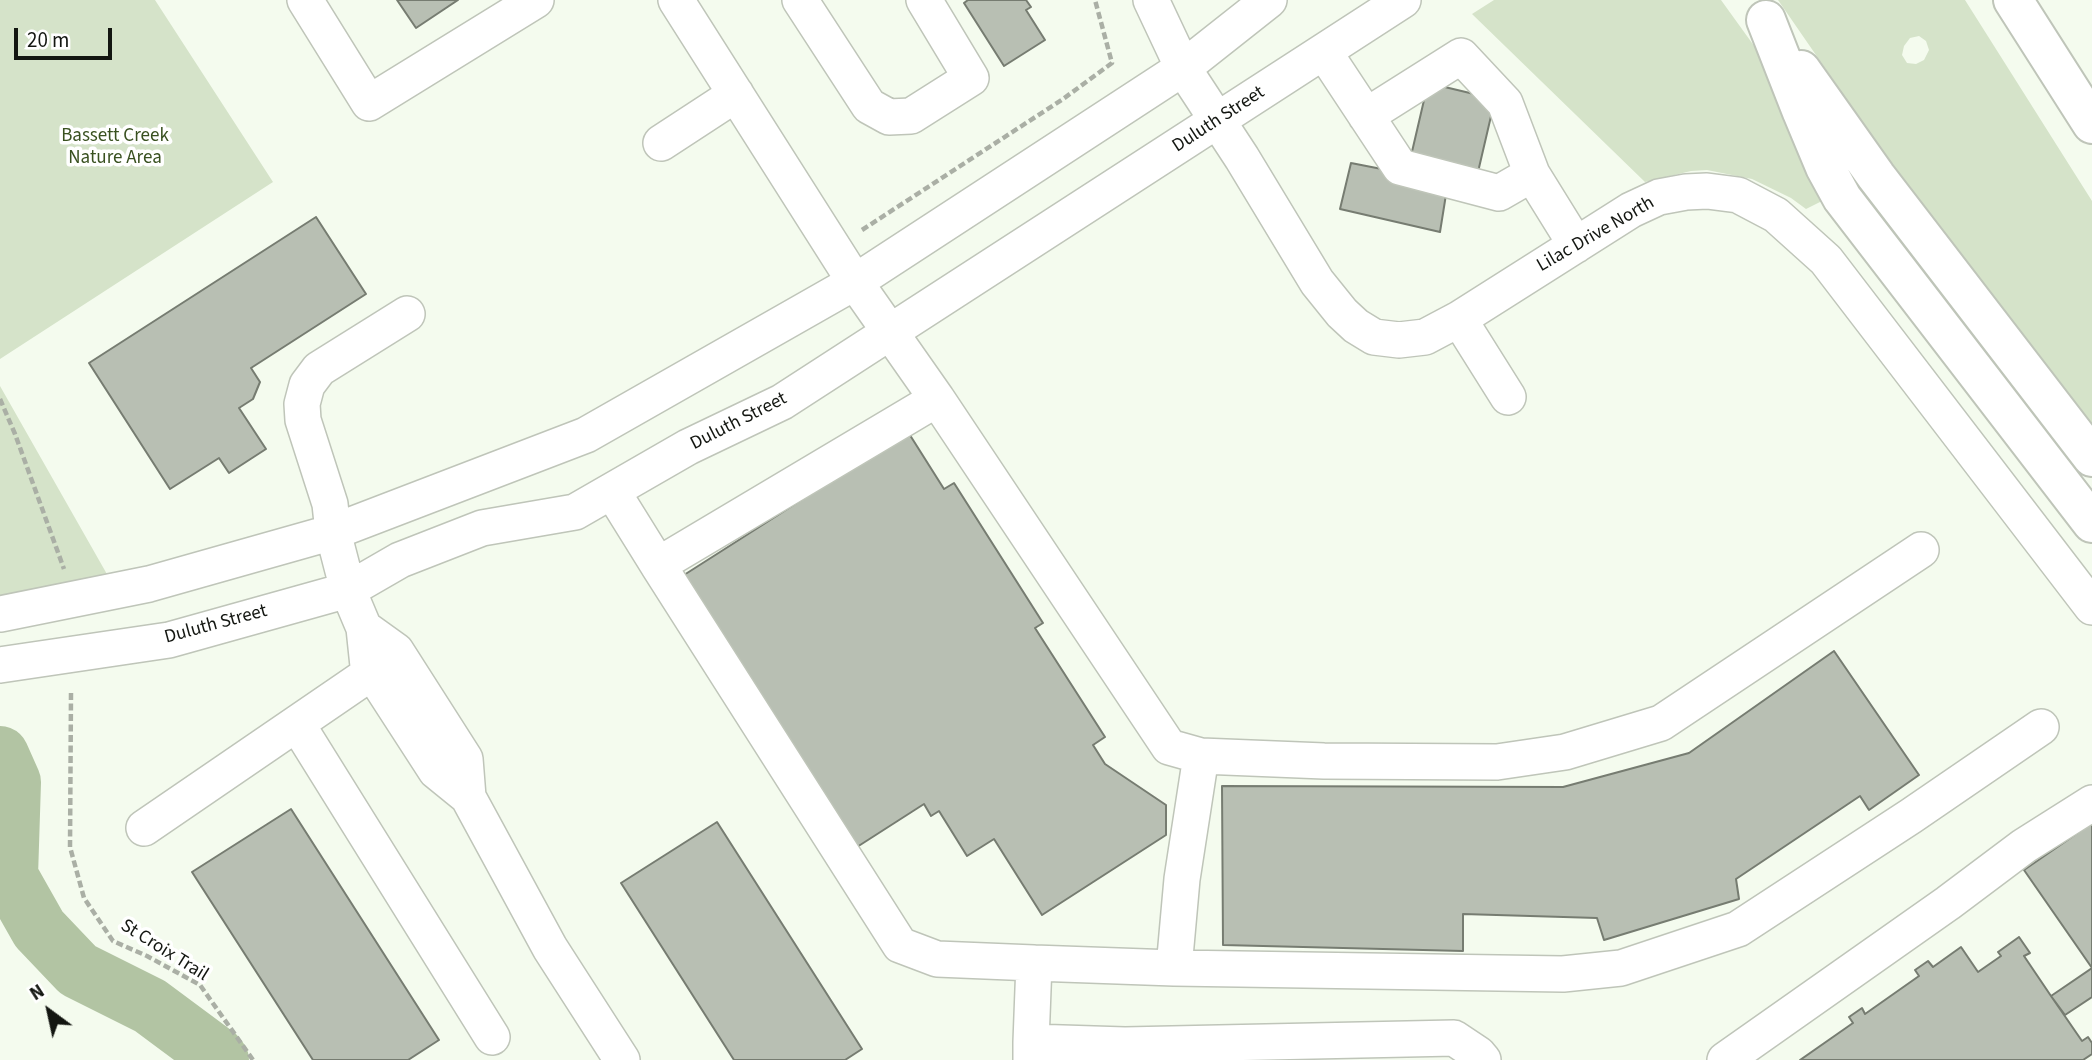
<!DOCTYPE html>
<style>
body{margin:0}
#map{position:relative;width:2092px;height:1060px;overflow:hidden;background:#f4fbee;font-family:"Source Sans 3",sans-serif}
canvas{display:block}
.north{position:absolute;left:14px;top:976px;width:70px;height:70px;-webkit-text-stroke:5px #fff;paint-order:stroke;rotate:327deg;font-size:19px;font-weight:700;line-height:28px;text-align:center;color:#131611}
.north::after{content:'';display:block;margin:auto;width:24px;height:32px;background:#131611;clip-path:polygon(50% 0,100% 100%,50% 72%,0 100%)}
.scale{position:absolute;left:14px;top:28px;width:98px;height:32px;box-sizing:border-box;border:4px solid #131611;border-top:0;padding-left:9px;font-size:21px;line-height:24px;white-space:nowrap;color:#131611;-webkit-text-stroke:5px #fff;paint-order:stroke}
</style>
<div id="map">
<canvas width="2092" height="1060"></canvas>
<div class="north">N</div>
<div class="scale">20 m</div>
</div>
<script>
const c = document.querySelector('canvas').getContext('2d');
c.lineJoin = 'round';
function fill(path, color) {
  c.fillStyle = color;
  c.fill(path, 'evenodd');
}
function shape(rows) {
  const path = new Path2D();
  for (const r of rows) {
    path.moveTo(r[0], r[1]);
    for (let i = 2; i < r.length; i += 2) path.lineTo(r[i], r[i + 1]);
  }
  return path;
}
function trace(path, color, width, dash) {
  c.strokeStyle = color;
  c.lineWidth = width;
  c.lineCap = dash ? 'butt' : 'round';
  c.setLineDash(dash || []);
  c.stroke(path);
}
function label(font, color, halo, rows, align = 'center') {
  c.font = font + ' "Source Sans 3",sans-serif';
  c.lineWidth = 7;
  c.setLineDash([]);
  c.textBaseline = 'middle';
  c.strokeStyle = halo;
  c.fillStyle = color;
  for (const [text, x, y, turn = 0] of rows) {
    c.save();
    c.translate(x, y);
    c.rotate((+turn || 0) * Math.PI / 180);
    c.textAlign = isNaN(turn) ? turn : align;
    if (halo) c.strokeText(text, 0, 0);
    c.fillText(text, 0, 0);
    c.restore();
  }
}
fill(shape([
 [0,0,155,0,273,182,0,359],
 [1494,0,1721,0,1765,61,1822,201,1806,209,1791,198,1752,179,1707,170,1691,171,1645,182,1472,14],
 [1778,0,1965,0,2092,201,2092,428,1905,184],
 [1919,36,1926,41,1929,50,1924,60,1916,64,1907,63,1902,55,1904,46,1910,38],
 [0,386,112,583,0,599]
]), '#d5e3c9');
trace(shape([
 [0,755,12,782,9,876,39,929,78,970,150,1006,216,1055,220,1060]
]), '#b2c4a3', 58);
const building = shape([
 [397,0,458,0,416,28,397,0],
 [968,0,1026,0,1031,7,1026,10,1045,40,1004,66,964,3,968,0],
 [1428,83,1495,99,1478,172,1411,156,1428,83],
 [1351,163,1448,182,1440,232,1340,209,1351,163],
 [316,217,366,294,251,368,260,382,253,399,239,408,266,449,229,473,219,458,170,489,89,363,316,217],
 [908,432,944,489,954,483,1043,623,1035,628,1105,737,1093,745,1105,764,1166,805,1166,835,1042,915,994,839,967,856,939,811,931,816,924,804,857,847,684,575,908,432],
 [1834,651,1919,775,1869,810,1860,796,1736,879,1739,899,1604,940,1597,918,1463,914,1463,951,1223,945,1222,786,1563,787,1689,753,1834,651],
 [291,809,439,1040,408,1060,313,1060,192,872,291,809],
 [717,822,862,1049,845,1060,734,1060,621,883,717,822],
 [2092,823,2092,968,2024,870,2092,823],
 [2019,937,2030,953,2024,956,2051,996,2082,1041,2088,1037,2092,1043,2092,1054,2083,1060,1800,1060,1853,1023,1849,1017,1862,1008,1865,1014,1919,976,1915,970,1928,961,1933,967,1961,947,1978,972,2001,956,1998,952,2019,937],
 [2092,968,2092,997,2065,1015,2051,996,2092,968]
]);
fill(building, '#b8bfb3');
trace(building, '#767c71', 2);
const minor = shape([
 [305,0,369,103,536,0],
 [676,0,855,282,937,399,1169,747,1201,756,1324,761,1497,762,1565,752,1661,723,1921,550],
 [800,0,869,106,889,117,911,116,971,78,924,0],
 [1151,0,1183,68,1242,158,1317,282,1342,313,1356,326,1374,337,1399,340,1425,337,1459,319,1631,210,1659,197,1686,192,1707,191,1738,195,1776,215,1826,260,2092,607],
 [1324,52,1400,167,1499,193,1532,174,1576,245],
 [1366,116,1461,56,1505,103,1532,174],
 [661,143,736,94],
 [407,314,319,369,307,385,302,404,303,420,330,504,333,532,348,590,364,628,368,666,436,771,468,797,550,948,622,1060],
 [1459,319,1508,397],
 [612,491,658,565,937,399],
 [658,565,900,945,937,959,1034,963],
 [0,614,149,584,333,532,586,435,855,282,1183,68,1269,0],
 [364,628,396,651,465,759,468,797],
 [0,665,169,640,348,590,400,560,482,528,575,512,688,447,782,402,1403,0],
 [297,724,492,1037],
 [144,828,372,672],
 [1174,968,1563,974,1621,968,1738,929,1911,816,2041,727],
 [1031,1042,1034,963,1174,968,1182,879,1201,756],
 [1031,1060,1031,1042,1125,1045,1454,1038,1478,1054,1483,1060],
 [1725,1060,1948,903,2024,846,2092,803]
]);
const highway = shape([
 [2013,0,2092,124],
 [1766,20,1802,112,1825,167,1842,198,2092,523],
 [1801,70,1876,176,2092,457]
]);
trace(minor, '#bfc5b9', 38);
trace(highway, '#bfc5b9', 42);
trace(shape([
 [862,230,1063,99,1112,63,1095,0],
 [0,399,15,434,64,569],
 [71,693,70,847,84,898,113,941,147,956,200,985,253,1060]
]), '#aaafa5', 4.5, [7, 3.5]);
trace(minor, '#fff', 35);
trace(highway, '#fff', 38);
label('19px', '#131611', '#fff', [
 ["Duluth Street",1219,120,-33],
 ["Lilac Drive North",1596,235,-30],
 ["Duluth Street",739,422,-27],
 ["Duluth Street",216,625,-15],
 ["St Croix Trail",164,951,32]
]);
label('19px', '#395120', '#fff', [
 ["Bassett Creek",115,137],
 ["Nature Area",115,159]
]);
</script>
